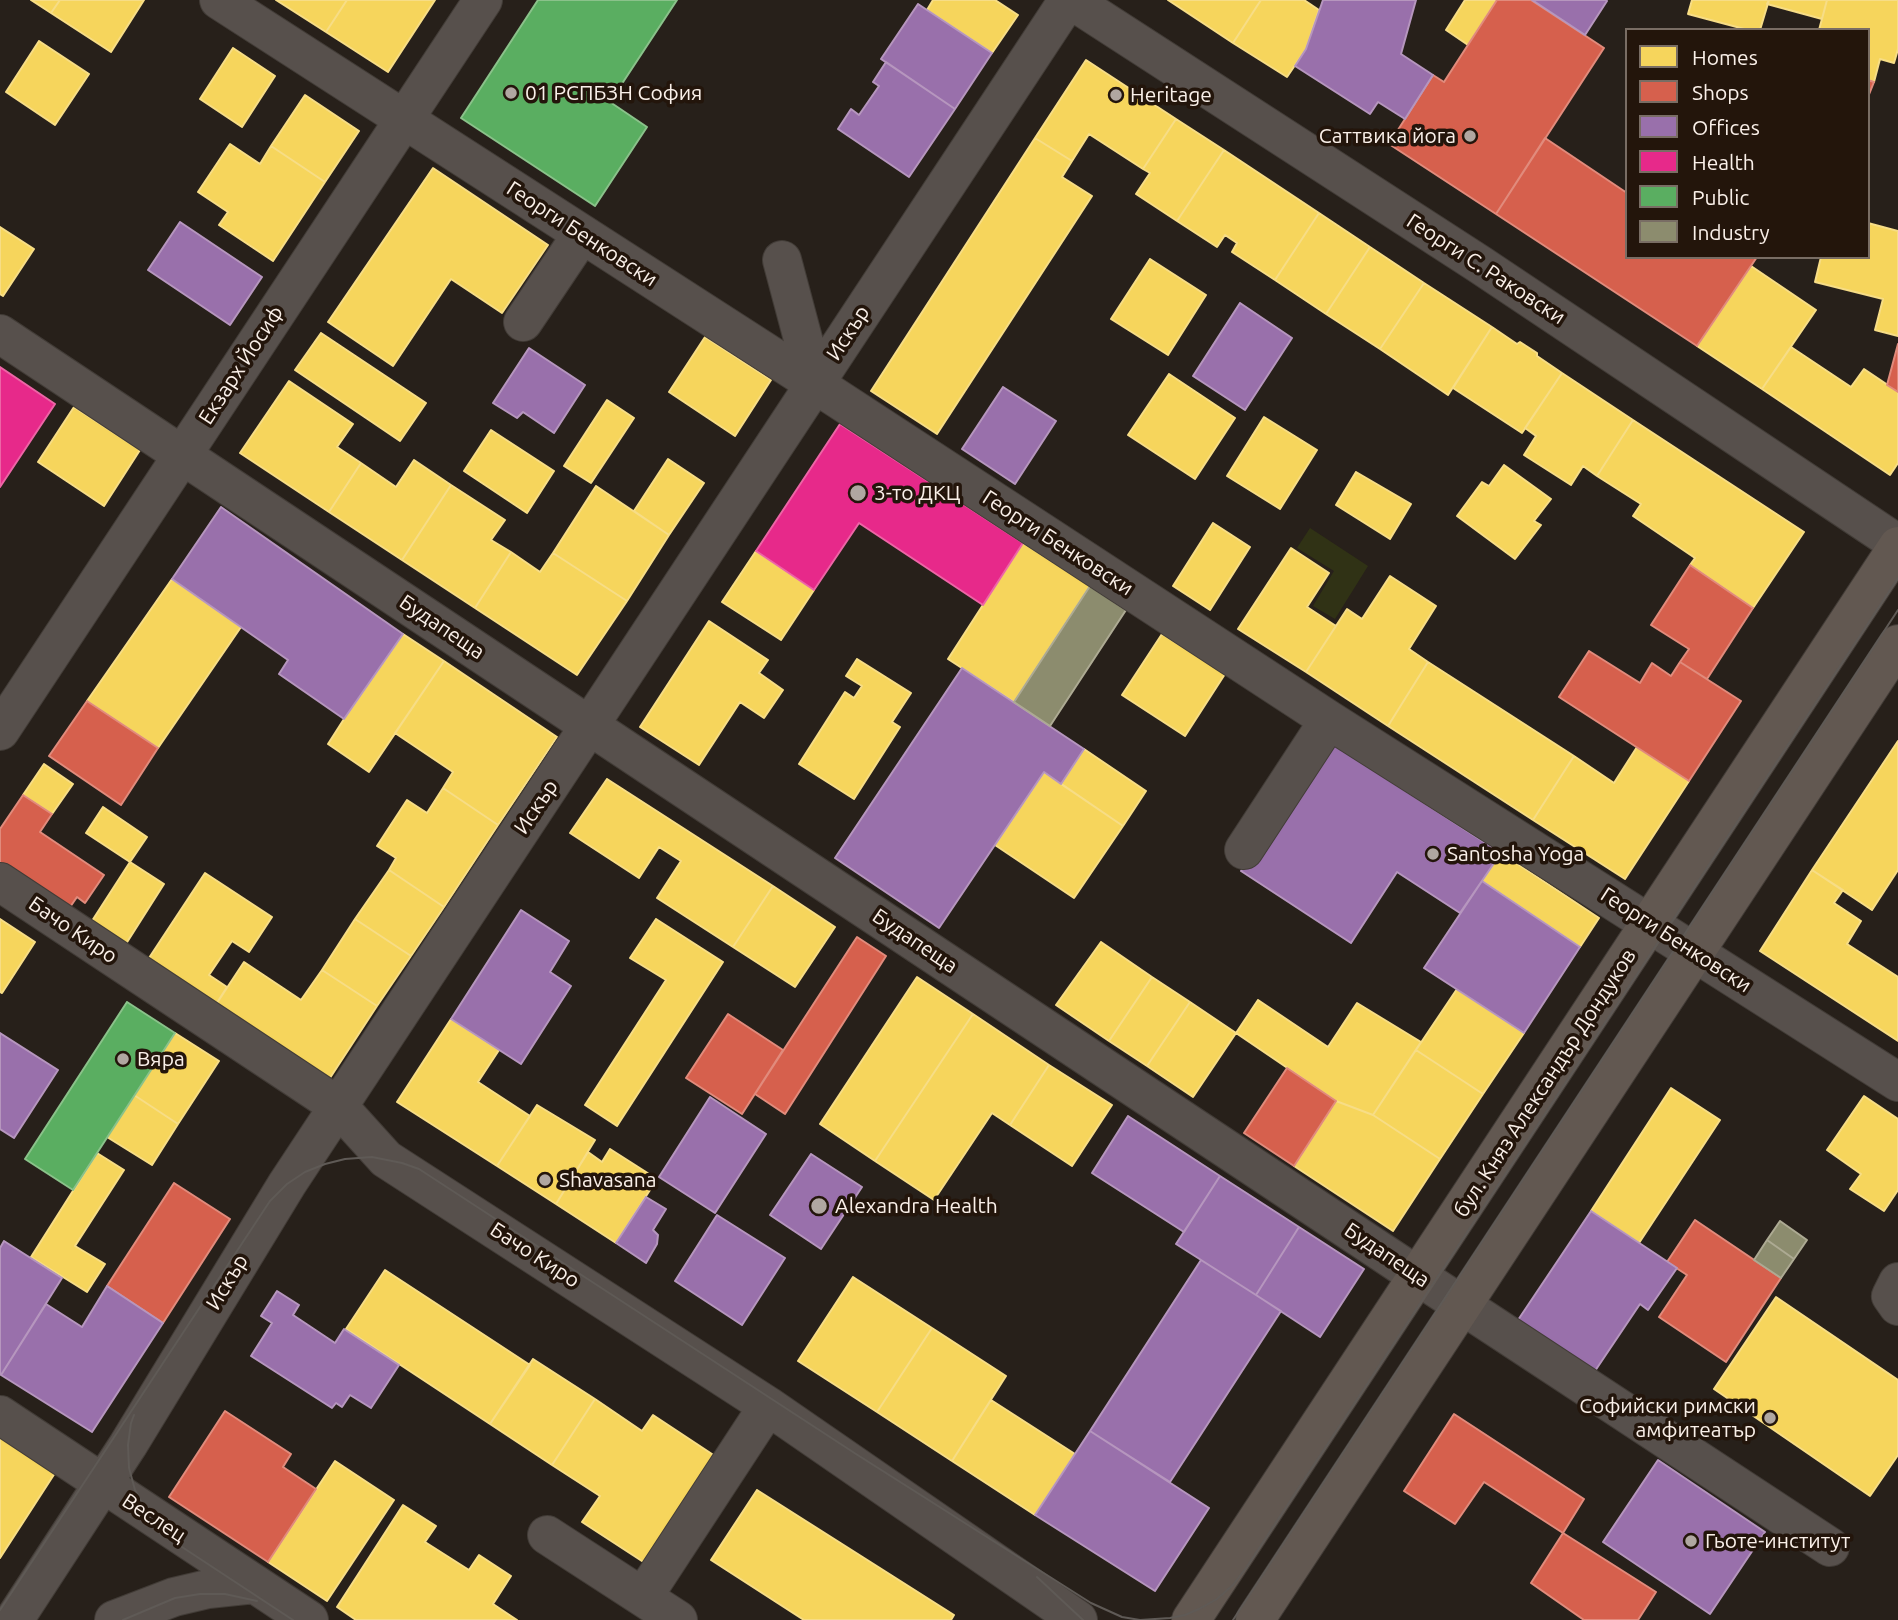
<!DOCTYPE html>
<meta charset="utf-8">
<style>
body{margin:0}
#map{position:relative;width:1898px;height:1620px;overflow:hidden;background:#27201a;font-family:Ubuntu,sans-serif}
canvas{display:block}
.legend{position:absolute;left:1625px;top:28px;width:245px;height:231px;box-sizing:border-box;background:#23150b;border:2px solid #796d64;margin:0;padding:9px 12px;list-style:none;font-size:21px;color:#faf0e9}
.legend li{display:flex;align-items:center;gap:14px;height:35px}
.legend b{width:35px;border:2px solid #796d64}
</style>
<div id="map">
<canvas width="1898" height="1620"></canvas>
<ul class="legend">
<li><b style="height:19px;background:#f6d55c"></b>Homes</li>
<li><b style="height:19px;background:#d6604d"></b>Shops</li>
<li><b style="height:19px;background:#9970ab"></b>Offices</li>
<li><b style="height:19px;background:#e7298a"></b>Health</li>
<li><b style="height:19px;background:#5aae61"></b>Public</li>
<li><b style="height:19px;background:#8c8c6e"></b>Industry</li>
</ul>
</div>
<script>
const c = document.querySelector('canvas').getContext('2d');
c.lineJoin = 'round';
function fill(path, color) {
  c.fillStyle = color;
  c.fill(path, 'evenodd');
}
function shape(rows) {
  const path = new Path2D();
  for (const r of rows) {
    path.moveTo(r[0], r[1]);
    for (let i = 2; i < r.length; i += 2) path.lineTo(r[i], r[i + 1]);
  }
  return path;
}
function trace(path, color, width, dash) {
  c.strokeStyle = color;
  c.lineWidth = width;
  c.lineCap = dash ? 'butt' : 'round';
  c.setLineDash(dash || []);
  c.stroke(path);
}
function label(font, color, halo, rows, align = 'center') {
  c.font = font + ' Ubuntu,sans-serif';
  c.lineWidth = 7;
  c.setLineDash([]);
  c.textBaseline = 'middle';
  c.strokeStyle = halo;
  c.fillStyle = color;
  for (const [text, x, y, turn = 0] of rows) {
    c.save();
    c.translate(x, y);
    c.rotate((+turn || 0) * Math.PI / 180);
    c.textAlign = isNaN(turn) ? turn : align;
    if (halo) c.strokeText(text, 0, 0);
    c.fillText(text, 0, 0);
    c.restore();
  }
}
fill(shape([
 [1310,528,1368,566,1335,619,1313,606,1334,571,1297,548]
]), '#303215');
const homes = shape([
 [31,0,60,0,51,13,31,0],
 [60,0,144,0,111,52,51,13,60,0],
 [276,0,347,0,326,32,276,0],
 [347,0,435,0,388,72,326,32,347,0],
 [933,0,995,0,1018,15,992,53,927,10,933,0],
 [1168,0,1261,0,1233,43,1168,0],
 [1261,0,1304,0,1319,10,1306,49,1287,77,1233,43,1261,0],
 [1465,0,1497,0,1468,45,1446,30,1465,0],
 [1692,0,1769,0,1760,30,1748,30,1688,14,1692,0],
 [1769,0,1827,0,1822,19,1767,4,1769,0],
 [1827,0,1898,0,1898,49,1894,63,1880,59,1874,82,1868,80,1868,30,1819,30,1827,0],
 [39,41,89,74,55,125,6,92,39,41],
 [233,48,275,76,242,127,200,99,233,48],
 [1086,60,1176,119,1143,169,1089,134,1072,161,1035,138,1086,60],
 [305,95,359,131,325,182,271,146,305,95],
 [1176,119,1224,150,1177,221,1136,194,1150,173,1143,169,1176,119],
 [1035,138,1072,161,1062,177,1092,196,937,434,871,391,1035,138],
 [230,144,260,164,271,146,325,182,273,261,219,225,228,212,198,192,230,144],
 [1224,150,1319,213,1275,280,1232,252,1237,243,1225,235,1217,247,1177,221,1224,150],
 [433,168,548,245,502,313,451,279,393,366,328,322,433,168],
 [1319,213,1370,247,1326,314,1275,280,1319,213],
 [1868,223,1898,231,1898,336,1875,330,1883,299,1815,282,1821,257,1868,257,1868,223],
 [0,227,34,249,3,296,0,294,0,227],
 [1370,247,1424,283,1380,349,1326,314,1370,247],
 [1150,259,1206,295,1168,355,1111,319,1150,259],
 [1751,266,1816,310,1762,389,1697,346,1751,266],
 [1424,283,1492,327,1448,395,1380,349,1424,283],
 [1492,327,1517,344,1520,342,1537,353,1537,356,1562,373,1522,433,1453,388,1492,327],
 [321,333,426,403,400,441,295,370,321,333],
 [705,337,771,380,735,436,669,392,705,337],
 [1791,347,1851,387,1864,369,1898,392,1898,463,1890,475,1762,389,1791,347],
 [1562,373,1633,420,1597,476,1583,466,1571,485,1524,455,1536,436,1525,428,1562,373],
 [1169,374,1235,418,1195,479,1128,435,1169,374],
 [289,381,353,424,337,447,361,463,329,512,240,453,289,381],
 [607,400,634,418,591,483,564,466,607,400],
 [74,407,140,450,104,506,38,462,74,407],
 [1264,417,1317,450,1280,509,1227,476,1264,417],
 [1633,420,1804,532,1753,608,1690,565,1695,558,1633,516,1641,504,1597,476,1633,420],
 [491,430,554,471,527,513,464,471,491,430],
 [668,459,704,483,669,535,634,511,668,459],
 [414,460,451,485,402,560,329,512,361,463,396,487,414,460],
 [1504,465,1551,499,1534,521,1541,525,1515,559,1457,516,1482,482,1489,486,1504,465],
 [1356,472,1411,504,1390,539,1336,505,1356,472],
 [451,485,505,520,491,540,511,552,475,608,402,560,451,485],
 [596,486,669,535,627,601,553,553,596,486],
 [1213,523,1250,547,1210,610,1173,586,1213,523],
 [1023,543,1090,586,1014,702,948,659,1023,543],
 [1291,548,1329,573,1307,607,1336,626,1306,672,1238,629,1291,548],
 [756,551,814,590,781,640,722,602,756,551],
 [511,552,540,572,553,553,627,601,577,675,475,608,511,552],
 [1390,576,1436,606,1409,649,1428,662,1388,726,1306,672,1347,609,1362,619,1390,576],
 [172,579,241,627,158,748,87,701,172,579],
 [709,621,768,660,759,673,783,690,764,718,740,702,699,765,640,727,709,621],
 [403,634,444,661,369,772,328,744,344,719,403,634],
 [1162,634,1225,674,1185,736,1122,695,1162,634],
 [857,659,911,693,892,722,900,727,854,799,799,764,845,692,854,698,862,686,846,676,857,659],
 [444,661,557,737,498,825,443,788,453,772,395,733,444,661],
 [1428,662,1574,756,1533,820,1388,726,1428,662],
 [1898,741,1898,870,1872,910,1812,870,1898,741],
 [1637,747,1689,781,1625,879,1533,820,1574,756,1614,783,1637,747],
 [1084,749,1146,791,1123,826,1061,784,1084,749],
 [44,764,73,784,52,814,23,795,44,764],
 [1044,772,1123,826,1074,898,995,845,1044,772],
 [607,779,773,886,733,947,657,898,681,861,659,847,639,878,570,833,607,779],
 [443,788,498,825,444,907,389,870,396,858,377,846,407,800,427,813,443,788],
 [103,807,147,837,130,862,86,833,103,807],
 [1501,853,1599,918,1580,947,1482,881,1501,853],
 [130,862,164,884,124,947,90,924,130,862],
 [389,870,444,907,411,956,355,919,389,870],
 [1812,870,1843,890,1834,903,1861,921,1847,944,1898,977,1898,1041,1760,951,1812,870],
 [205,873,272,917,249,952,232,941,209,975,227,987,215,1006,147,961,205,873],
 [773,886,835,927,795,987,733,947,773,886],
 [0,919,35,942,2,993,0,992,0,919],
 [355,919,411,956,377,1006,322,970,355,919],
 [656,919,723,962,617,1126,585,1105,666,980,630,958,656,919],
 [1101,942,1152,977,1109,1041,1056,1005,1101,942],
 [244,962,301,1000,322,970,377,1006,328,1081,215,1006,244,962],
 [917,977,973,1014,875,1161,820,1124,917,977],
 [1152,977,1190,1002,1147,1066,1109,1041,1152,977],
 [1457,989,1524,1033,1483,1094,1416,1050,1457,989],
 [1258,1000,1328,1047,1357,1003,1421,1042,1373,1115,1336,1101,1236,1033,1258,1000],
 [1190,1002,1236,1033,1193,1097,1147,1066,1190,1002],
 [973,1014,1049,1065,1010,1125,992,1113,934,1200,875,1161,973,1014],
 [451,1019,499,1050,478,1082,530,1116,497,1166,397,1102,451,1019],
 [175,1033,219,1061,178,1124,134,1095,175,1033],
 [1416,1050,1483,1094,1440,1159,1373,1115,1416,1050],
 [1049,1065,1112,1105,1072,1166,1010,1125,1049,1065],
 [1671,1088,1720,1120,1639,1243,1591,1211,1671,1088],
 [134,1095,178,1124,152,1165,107,1137,134,1095],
 [1864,1096,1898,1119,1898,1190,1884,1211,1850,1189,1861,1174,1827,1150,1864,1096],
 [1336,1101,1373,1115,1440,1159,1393,1231,1294,1166,1336,1101],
 [537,1105,595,1140,556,1204,497,1166,537,1105],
 [610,1149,657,1179,616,1243,556,1204,588,1152,602,1162,610,1149],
 [97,1153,124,1170,75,1246,105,1264,87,1292,31,1257,97,1153],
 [385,1270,530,1365,490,1424,346,1329,385,1270],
 [853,1277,932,1328,877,1412,798,1361,853,1277],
 [1776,1297,1898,1380,1898,1455,1870,1496,1714,1389,1776,1297],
 [932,1328,1006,1376,952,1461,877,1412,932,1328],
 [533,1359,595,1399,552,1465,490,1424,533,1359],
 [595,1399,642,1431,653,1415,718,1458,648,1565,582,1522,600,1496,552,1465,595,1399],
 [991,1400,1075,1454,1035,1515,952,1461,991,1400],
 [0,1437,55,1473,0,1558,0,1437],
 [335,1461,394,1500,327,1601,268,1562,335,1461],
 [757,1490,954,1615,951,1620,804,1620,711,1560,757,1490],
 [403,1505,436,1526,425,1542,469,1570,479,1555,511,1576,493,1604,517,1620,356,1620,337,1607,403,1505]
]);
fill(homes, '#f6d55c');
trace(homes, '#f7dd86', 2);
const shops = shape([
 [1497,0,1531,0,1604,48,1496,214,1389,144,1433,75,1444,82,1497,0],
 [1868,80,1874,82,1868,97,1868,80],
 [1545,138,1627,193,1627,257,1757,257,1697,346,1496,214,1545,138],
 [1898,344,1898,392,1887,385,1898,344],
 [1690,565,1753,608,1707,679,1680,662,1689,649,1651,625,1690,565],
 [1589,651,1640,683,1652,663,1671,676,1680,662,1741,701,1689,781,1559,697,1589,651],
 [87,701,158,748,121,805,49,756,87,701],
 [23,795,52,814,40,832,104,875,85,903,77,897,68,910,0,865,0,829,23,795],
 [857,937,886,956,785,1114,755,1094,857,937],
 [728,1014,783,1050,742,1114,686,1078,728,1014],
 [1287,1068,1336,1101,1294,1166,1244,1133,1287,1068],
 [174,1183,230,1219,163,1323,107,1286,174,1183],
 [1695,1220,1781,1278,1726,1362,1659,1317,1687,1275,1667,1262,1695,1220],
 [225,1411,291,1454,283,1467,316,1489,268,1562,169,1497,225,1411],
 [1454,1414,1584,1499,1563,1533,1484,1482,1455,1524,1404,1491,1454,1414],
 [1563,1533,1656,1592,1638,1620,1584,1620,1531,1583,1563,1533]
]);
fill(shops, '#d6604d');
trace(shops, '#e18b7c', 2);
const offices = shape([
 [1323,0,1416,0,1401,54,1433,75,1405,119,1378,102,1370,114,1295,66,1306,49,1323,0],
 [1532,0,1606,0,1607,1,1585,35,1532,0],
 [918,4,992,53,955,109,881,59,918,4],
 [886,62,955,109,909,177,838,129,851,109,859,115,879,86,873,82,886,62],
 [180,222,262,277,230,325,148,270,180,222],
 [1240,303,1292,338,1245,410,1193,376,1240,303],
 [529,348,585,385,554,433,523,412,517,418,493,403,529,348],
 [1003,387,1056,421,1015,484,962,449,1003,387],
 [221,507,403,634,344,719,279,674,288,660,172,579,221,507],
 [962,668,1084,749,1061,784,1044,772,939,928,835,858,962,668],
 [1327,740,1501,853,1460,913,1397,872,1351,943,1241,871,1327,740],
 [1482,881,1580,947,1524,1033,1424,968,1482,881],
 [521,910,569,941,550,972,571,986,521,1064,451,1019,521,910],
 [0,1033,58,1070,14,1138,0,1129,0,1033],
 [710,1097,766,1134,715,1213,659,1177,710,1097],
 [1128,1116,1220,1176,1184,1232,1092,1173,1128,1116],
 [811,1154,862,1187,821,1249,770,1215,811,1154],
 [1220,1176,1299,1227,1256,1295,1176,1244,1220,1176],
 [646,1197,666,1209,653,1230,658,1235,657,1244,646,1263,616,1243,646,1197],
 [1591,1211,1677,1268,1648,1310,1640,1304,1595,1371,1518,1320,1591,1211],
 [717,1215,785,1258,742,1325,675,1281,717,1215],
 [1299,1227,1364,1269,1320,1337,1256,1295,1299,1227],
 [4,1241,62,1278,1,1375,0,1374,0,1248,4,1241],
 [1201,1260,1281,1311,1170,1482,1090,1431,1201,1260],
 [107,1286,163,1323,92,1432,1,1375,46,1304,82,1327,107,1286],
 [277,1291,299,1305,293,1315,335,1343,344,1329,399,1365,371,1408,350,1395,342,1407,336,1403,332,1408,251,1356,272,1323,261,1316,277,1291],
 [1090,1431,1209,1508,1155,1591,1035,1515,1090,1431],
 [1658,1460,1765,1532,1710,1614,1603,1542,1658,1460]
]);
fill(offices, '#9970ab');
trace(offices, '#b696be', 2);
const health = shape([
 [0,367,55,404,0,487,0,367],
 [840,424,1023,543,983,605,859,523,814,590,756,551,840,424]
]);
fill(health, '#e7298a');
trace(health, '#ed65a6', 2);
const public = shape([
 [538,0,677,0,610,102,647,127,595,206,461,118,538,0],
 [127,1002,175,1033,73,1190,25,1159,127,1002]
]);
fill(public, '#5aae61');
trace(public, '#8ac28a', 2);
const industry = shape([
 [1090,586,1126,610,1050,726,1014,702,1090,586],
 [1780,1221,1807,1240,1794,1259,1767,1240,1780,1221],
 [1767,1240,1794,1259,1781,1278,1754,1260,1767,1240]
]);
fill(industry, '#8c8c6e');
trace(industry, '#adaa93', 2);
const minor = shape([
 [219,0,815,384,1329,720,1898,1082],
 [1071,0,1479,264,1898,544],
 [782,260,815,384],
 [523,322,582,234],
 [0,334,1398,1263,1830,1547],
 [0,731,483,0],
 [1244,850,1329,720],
 [0,882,338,1106,386,1159,768,1406,1078,1620],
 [1898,1282,1891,1296,1898,1306],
 [0,1415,309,1620],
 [547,1535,678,1620],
 [643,1597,768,1406],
 [14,1620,128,1445,287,1184,1068,0],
 [114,1620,174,1597,208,1589,255,1584]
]);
const major = shape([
 [1191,1620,1898,546],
 [1255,1620,1898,644]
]);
trace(minor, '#423c37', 40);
trace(major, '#423c37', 40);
trace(minor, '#57504c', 38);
trace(major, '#625851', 38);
trace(shape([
 [134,1415,131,1423,128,1445,129,1468,135,1490,146,1511,161,1530,179,1545,293,1620],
 [1037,1577,1083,1620],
 [0,1610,270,1201,287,1184,305,1172,325,1164,345,1159,372,1157,402,1163,419,1169,856,1454,1091,1603,1122,1617,1140,1620,1170,1618,1185,1615,1199,1609,1217,1599,1233,1585,1246,1568,1898,578],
 [123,1620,175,1598,200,1594,225,1594,257,1601],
 [1233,1620,1898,610]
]), '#5f5a56', 2);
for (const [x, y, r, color] of [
 [511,93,7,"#b0a7a1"],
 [1116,95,7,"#b0a7a1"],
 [1470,136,7,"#b0a7a1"],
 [858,493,9,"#b0a7a1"],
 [1433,854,7,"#b0a7a1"],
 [123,1059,7,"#b0a7a1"],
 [545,1180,7,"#b0a7a1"],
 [819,1206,9,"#b0a7a1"],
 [1770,1418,7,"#b0a7a1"],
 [1691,1541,7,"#b0a7a1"]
]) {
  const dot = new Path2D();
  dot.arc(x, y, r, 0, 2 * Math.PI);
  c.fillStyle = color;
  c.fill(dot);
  trace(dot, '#23150b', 2.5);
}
label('21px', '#faf0e9', '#23150b', [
 ["01 РСПБЗН София",525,93],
 ["Heritage",1130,95],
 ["Саттвика йога",1456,136,"right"],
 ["3-то ДКЦ",874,493],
 ["Santosha Yoga",1447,854],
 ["Вяра",137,1059],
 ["Shavasana",559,1180],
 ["Alexandra Health",835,1206],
 ["Софийски римски",1756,1406,"right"],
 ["амфитеатър",1756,1430,"right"],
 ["Гьоте-институт",1705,1541]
], 'left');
label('21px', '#faf0e9', '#23150b', [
 ["Георги Бенковски",582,234,33],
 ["Георги С. Раковски",1486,269,33],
 ["Искър",848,333,-57],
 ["Екзарх Йосиф",241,365,-57],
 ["Георги Бенковски",1058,543,33],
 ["Будапеща",442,627,34],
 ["Искър",536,807,-56],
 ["Бачо Киро",73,930,34],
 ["Георги Бенковски",1676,940,33],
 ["Будапеща",915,941,34],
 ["бул. Княз Александър Дондуков",1545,1083,-57],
 ["Бачо Киро",535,1255,33],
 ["Будапеща",1387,1255,34],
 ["Искър",227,1282,-59],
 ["Веслец",154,1518,33]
]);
</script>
